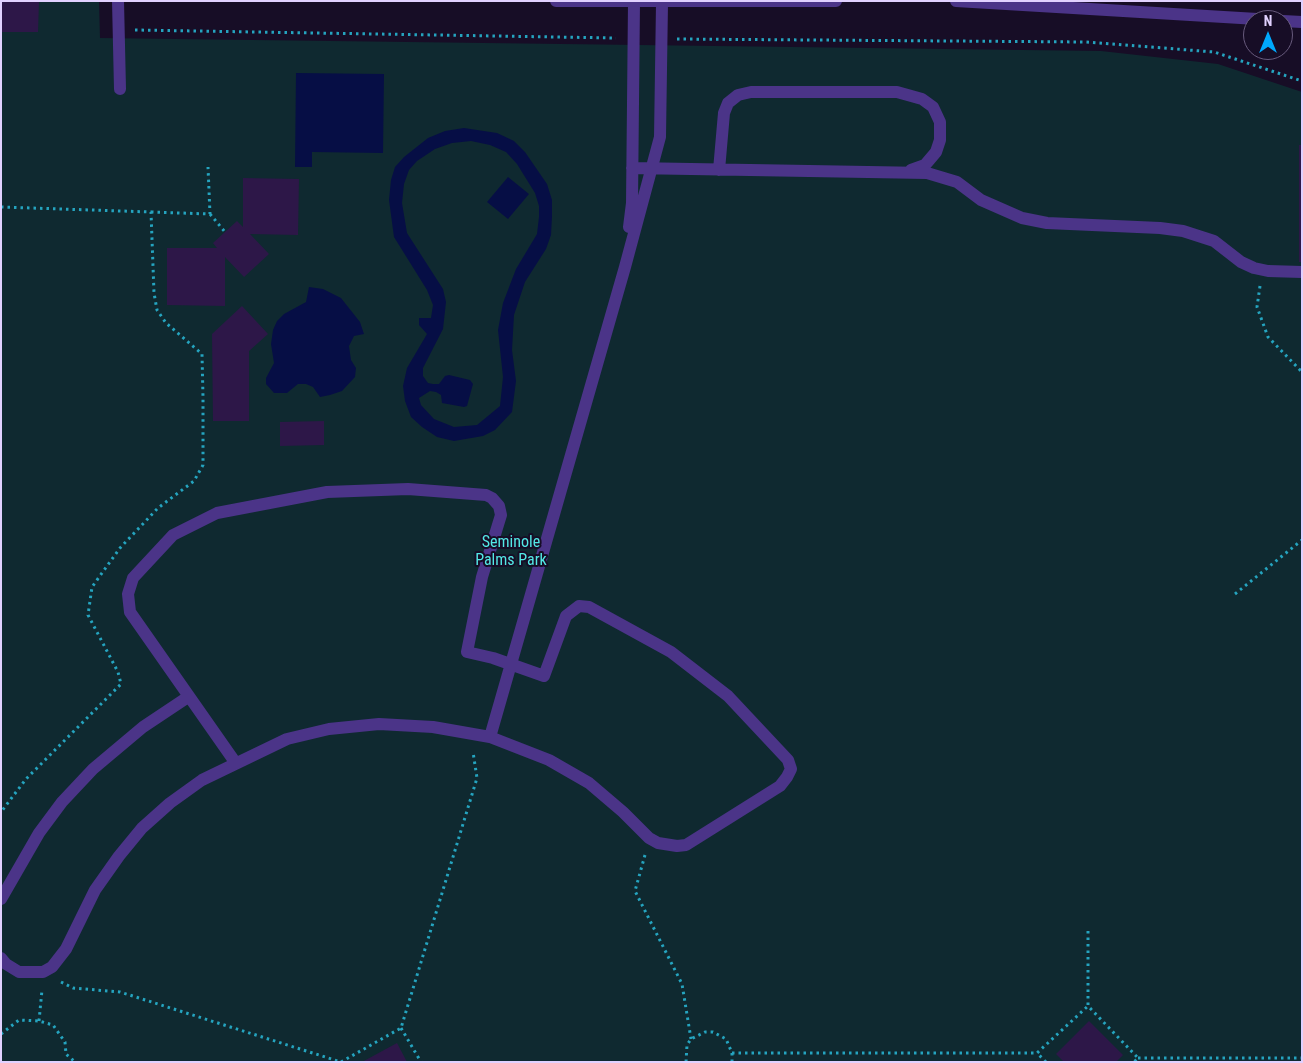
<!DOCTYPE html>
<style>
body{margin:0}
#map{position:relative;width:1303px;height:1063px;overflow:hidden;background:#170d26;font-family:"Roboto Condensed",sans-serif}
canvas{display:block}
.frame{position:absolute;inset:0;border:2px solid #e1d1ff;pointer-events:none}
.north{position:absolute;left:1243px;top:10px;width:50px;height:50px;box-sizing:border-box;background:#170d26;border:1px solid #685b7d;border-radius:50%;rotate:0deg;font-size:14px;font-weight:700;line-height:20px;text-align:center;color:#e1d1ff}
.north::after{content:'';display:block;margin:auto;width:18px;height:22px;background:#00a8fc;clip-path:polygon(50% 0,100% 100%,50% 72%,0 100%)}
</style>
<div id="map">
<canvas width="1303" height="1063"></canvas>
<div class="frame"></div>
<div class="north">N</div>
</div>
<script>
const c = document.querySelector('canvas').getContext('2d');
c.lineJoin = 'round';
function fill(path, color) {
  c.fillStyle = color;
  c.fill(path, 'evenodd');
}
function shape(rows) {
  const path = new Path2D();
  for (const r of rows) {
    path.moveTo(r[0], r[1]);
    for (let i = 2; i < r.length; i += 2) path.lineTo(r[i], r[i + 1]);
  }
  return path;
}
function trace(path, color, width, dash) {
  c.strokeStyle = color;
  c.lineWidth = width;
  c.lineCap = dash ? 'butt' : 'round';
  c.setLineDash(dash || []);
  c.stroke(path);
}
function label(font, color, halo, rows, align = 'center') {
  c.font = font + ' "Roboto Condensed",sans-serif';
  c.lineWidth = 4;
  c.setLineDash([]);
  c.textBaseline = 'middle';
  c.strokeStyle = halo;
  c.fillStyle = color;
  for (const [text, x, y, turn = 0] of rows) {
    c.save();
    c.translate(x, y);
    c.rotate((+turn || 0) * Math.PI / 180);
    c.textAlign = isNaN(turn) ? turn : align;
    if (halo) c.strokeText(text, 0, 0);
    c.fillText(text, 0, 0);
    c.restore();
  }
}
fill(shape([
 [1,1,99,1,100,38,1101,51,1218,64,1302,92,1302,1062,1,1062]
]), '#0f2930');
fill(shape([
 [296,73,384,74,383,153,312,152,312,167,295,167],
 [464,128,497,133,514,141,525,152,547,184,552,200,552,216,551,235,546,249,525,282,514,315,512,350,516,381,512,412,495,430,483,436,454,441,437,437,422,427,411,417,405,401,403,386,407,368,427,334,419,325,419,318,431,318,433,305,427,290,394,237,389,200,391,180,395,167,404,157,428,138,445,131],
 [471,141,490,145,506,152,517,164,535,193,539,206,539,217,537,234,516,269,503,303,498,330,503,377,500,406,477,425,454,427,434,419,421,405,419,398,430,391,436,392,441,395,442,403,464,407,467,406,473,384,470,380,449,375,445,376,439,384,433,384,428,383,423,376,423,368,443,329,446,302,443,289,407,233,402,203,404,184,409,170,417,161,435,149,452,143],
 [508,177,529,194,508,219,487,202],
 [309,287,323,289,341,298,360,322,364,334,354,336,349,346,351,360,356,368,355,377,342,391,330,395,320,397,313,387,306,384,298,384,287,393,274,393,266,384,266,378,274,363,271,344,273,330,277,321,284,314,306,302]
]), '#060e45');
fill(shape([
 [1,1,39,2,38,32,1,32],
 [1299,145,1302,145,1302,262,1299,262],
 [243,178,299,179,298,235,250,234,269,254,244,277,225,257,225,306,167,305,167,248,217,248,213,243,237,221,243,227],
 [242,306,268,334,249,351,249,421,213,421,212,334],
 [324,421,324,445,280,446,280,422],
 [1089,1021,1123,1055,1116,1062,1064,1062,1056,1054],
 [397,1043,407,1062,362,1062]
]), '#2d1748');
trace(shape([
 [135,30,616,38],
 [677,39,1086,42,1214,52,1302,81],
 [1,207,151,212,154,293,157,310,166,323,202,354,203,397,203,465,194,481,158,508,120,548,92,587,88,615,118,672,121,684,26,779,1,812],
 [151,212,210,214,208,167],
 [210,214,225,232],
 [1260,286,1257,307,1268,337,1302,372],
 [1235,594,1302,540],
 [645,855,635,891,682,984,691,1039],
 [1088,931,1088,1006,1138,1058,1134,1062],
 [61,982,73,988,120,992,341,1062],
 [39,1021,42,990],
 [401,1028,421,1062],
 [1,1034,19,1020,39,1021,53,1025,65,1042,66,1054,75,1062],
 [732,1053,1037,1053],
 [1138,1058,1302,1058],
 [341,1062,401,1028,477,778,473,752],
 [686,1062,687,1045,691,1039,705,1032,713,1032,726,1039,732,1053,732,1062],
 [1046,1062,1037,1053,1088,1006]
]), '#25a4bf', 3, [2.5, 4]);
trace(shape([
 [118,1,120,89],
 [632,168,927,173,957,182,981,200,1022,218,1047,223,1160,228,1183,231,1214,241,1241,262,1254,268,1268,271,1302,272],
 [719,170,724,113,728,103,738,95,751,92,897,92,922,99,933,107,940,122,940,140,936,152,925,165,911,170],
 [629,227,632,203,634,2],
 [490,737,625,267,660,137,662,3],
 [1,899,39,833,62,802,93,769,143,727,188,697],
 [1,958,6,964,19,972,43,972,52,967,66,949,95,890,119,856,142,828,170,803,202,780,287,739,329,729,379,724,433,727,490,737,549,760,589,783,623,812,649,838,658,843,677,846,686,845,780,786,787,777,791,769,788,760,728,696,671,652,589,607,579,606,566,616,544,676,493,658,467,652,482,577,501,515,499,506,492,498,486,495,408,489,327,492,217,513,173,535,133,578,128,594,130,612,235,762]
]), '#4b3488', 12);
trace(shape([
 [556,1,836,1],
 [956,1,1274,20],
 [1283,21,1302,22]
]), '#4b3488', 12);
label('16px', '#53e9e6', '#170d26', [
 ["Seminole",511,543],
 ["Palms Park",511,561]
]);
</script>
